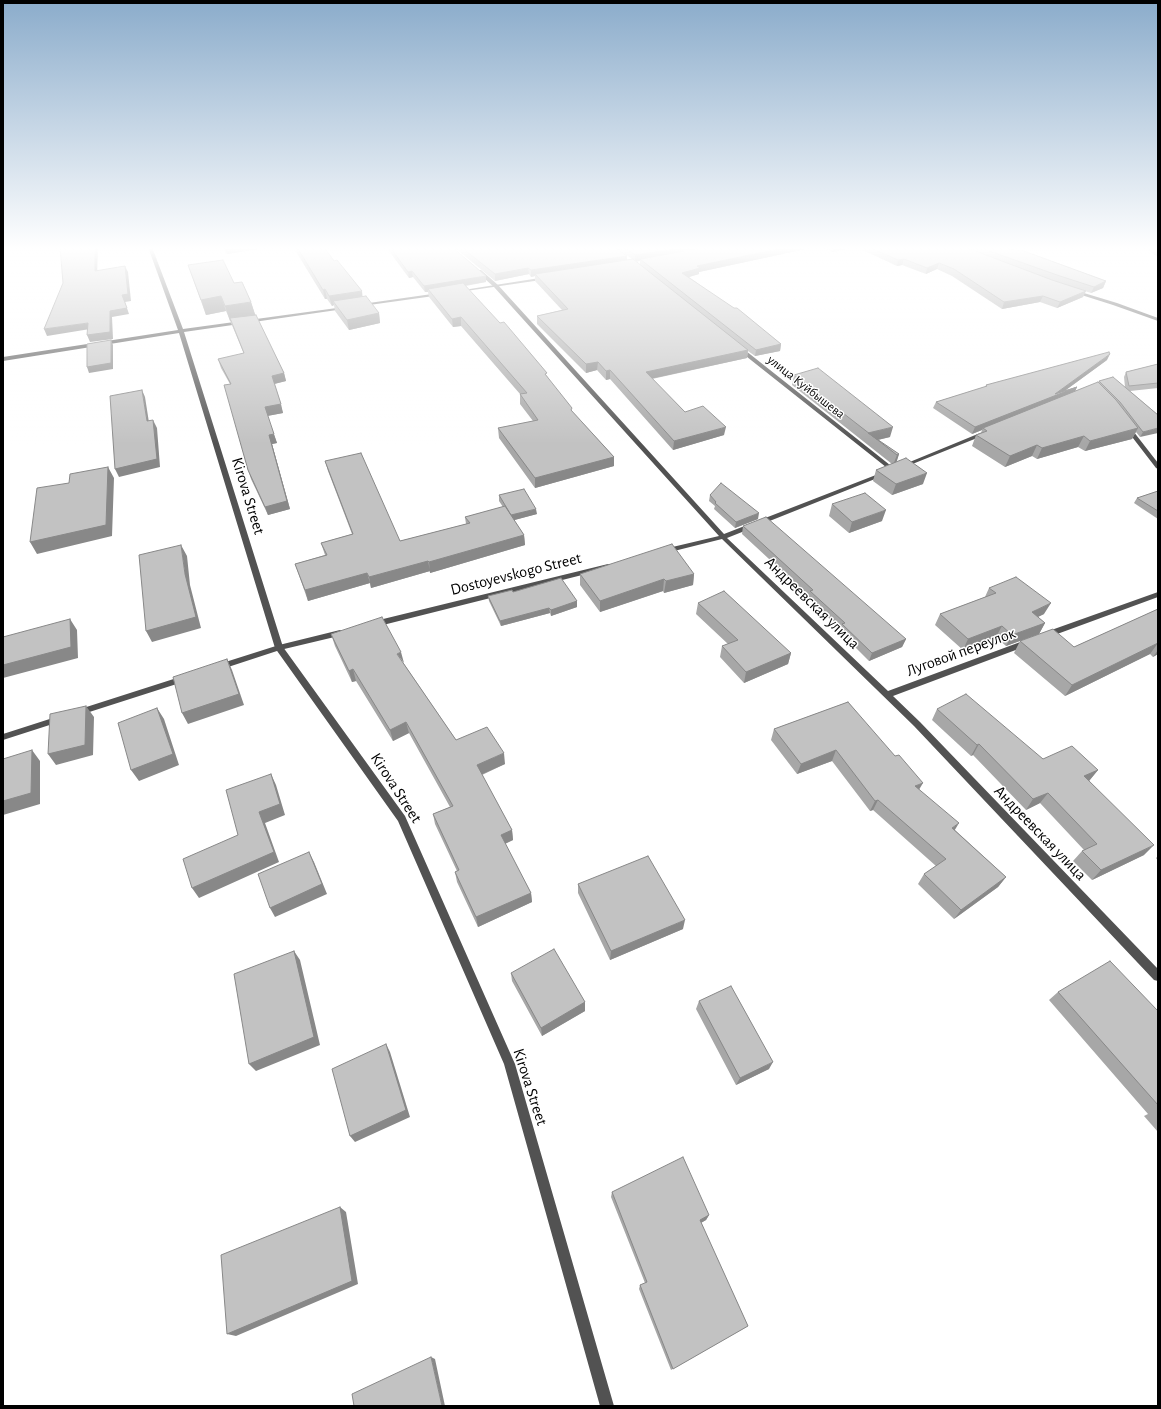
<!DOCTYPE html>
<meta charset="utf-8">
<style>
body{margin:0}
#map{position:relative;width:1161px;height:1409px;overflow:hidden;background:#fff;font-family:"Alegreya Sans",sans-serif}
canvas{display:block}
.frame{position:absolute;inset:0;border:4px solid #000;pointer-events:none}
</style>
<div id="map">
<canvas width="1161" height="1409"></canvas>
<div class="frame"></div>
</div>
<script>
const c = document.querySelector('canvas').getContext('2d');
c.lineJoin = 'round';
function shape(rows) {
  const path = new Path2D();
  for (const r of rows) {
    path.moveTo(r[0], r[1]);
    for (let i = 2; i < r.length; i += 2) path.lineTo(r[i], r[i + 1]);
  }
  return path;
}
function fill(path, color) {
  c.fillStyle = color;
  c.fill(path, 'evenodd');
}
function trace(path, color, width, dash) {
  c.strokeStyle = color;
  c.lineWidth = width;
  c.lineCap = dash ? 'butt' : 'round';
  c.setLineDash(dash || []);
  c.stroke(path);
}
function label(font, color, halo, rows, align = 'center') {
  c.font = font + ' "Alegreya Sans",sans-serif';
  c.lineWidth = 3;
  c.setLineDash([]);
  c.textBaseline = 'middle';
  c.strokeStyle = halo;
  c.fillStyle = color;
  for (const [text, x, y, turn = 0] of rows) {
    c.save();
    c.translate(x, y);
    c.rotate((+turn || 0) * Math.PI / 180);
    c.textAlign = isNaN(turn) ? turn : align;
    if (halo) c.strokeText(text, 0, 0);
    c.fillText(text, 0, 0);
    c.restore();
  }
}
fill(shape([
 [477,270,481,270,498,285,724,534,881,473,885,473,885,475,727,538,888,691,1023,641,1029,641,1030,643,1029,645,893,696,920,722,1158,969,1158,981,1154,980,914,726,722,539,666,553,664,553,664,549,719,536,494,287,477,272,477,270],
 [1074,290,1117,303,1158,318,1158,321,1113,305,1072,292,1072,290,1074,290],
 [737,347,741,347,895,469,895,471,891,471,737,349,737,347],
 [1126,427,1130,427,1158,463,1158,469,1156,468,1126,429,1126,427],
 [985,431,987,432,987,434,905,467,901,467,900,466,985,431],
 [608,564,610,564,611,566,610,568,375,627,371,624,375,621,608,564],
 [1158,592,1158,597,1049,637,1046,638,1042,635,1043,633,1158,592],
 [340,630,343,631,344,633,343,635,280,650,219,670,215,667,216,665,279,645,340,630],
 [183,676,186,677,187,679,186,681,80,715,77,714,76,712,77,710,183,676],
 [59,716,62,717,63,719,62,721,3,740,3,734,59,716]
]), '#525252');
fill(shape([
 [148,247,152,247,183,329,344,307,346,308,344,309,184,332,283,647,405,816,515,1064,614,1406,600,1406,504,1064,398,821,275,648,179,333,3,361,3,357,178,330,148,247],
 [546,277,548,277,548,279,459,292,457,291,546,277],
 [439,293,441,293,441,295,362,306,360,305,362,304,439,293]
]), '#525252');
fill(shape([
 [222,247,272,247,227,254],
 [294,247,324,247,334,261,363,297,379,313,380,323,349,330,335,311,334,305,332,306,327,299,325,299,295,250],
 [386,247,452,247,486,282,466,286,547,376,572,411,614,457,614,466,535,488,499,438,498,428,533,421,520,404,520,394,461,326,453,327,429,297,428,292,425,292,413,277,409,278],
 [454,247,492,247,494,248,627,260,632,259,616,247,815,247,699,272,699,274,689,277,781,344,780,351,755,356,748,351,747,358,652,379,685,412,724,435,673,450,610,379,606,380,597,370,586,373,537,324,537,316,562,310,535,281,535,276,531,277,529,274,495,281],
 [636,261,640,261,640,265],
 [822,247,1004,247,1106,281,1103,288,1091,293,1085,291,1083,297,1057,308,1040,302,1002,309,952,276,937,269,926,274,902,265,897,266,856,247,832,252],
 [1140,247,1158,247,1158,257,1149,251],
 [188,265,234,283,251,302,255,315,284,373,286,381,274,384,283,413,267,416,277,443,272,444,290,509,268,515,251,479,248,470,230,384,221,368,218,359,244,354,226,311,206,315],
 [1107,360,1066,390,1077,387,1075,391,1098,383,1099,381,1125,387,1124,377,1126,372,1158,364,1158,388,1130,391,1158,415,1140,437,1136,432,1132,439,1085,451,1078,447,1037,459,1032,456,1005,467,972,446,976,435,981,433,982,430,972,434,933,408,936,402,985,387,986,385],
 [794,375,890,437,878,440,899,454,896,462,923,484,892,495,873,481,876,470,892,464,792,385],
 [325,461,400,541,466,524,465,517,503,507,499,501,499,495,537,514,514,520,524,535,525,545,430,573,430,571,371,588,370,583,308,601,295,564,325,555,321,543,352,534,328,471],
 [1158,491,1158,519,1134,503,1137,498],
 [710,495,758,519,735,528,714,509,715,506,709,501],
 [832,504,882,521,849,533,829,516],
 [743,526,906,639,902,647,869,661,840,632,841,629,808,599,809,596,742,534],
 [580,574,694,574,693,585,664,593,663,591,600,612,580,585],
 [989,588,1044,614,1038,617,1045,623,1039,634,1006,646,996,637,963,650,935,625,940,614,985,597],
 [513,592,577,601,577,607,551,616,550,613,501,626,489,601,488,596],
 [698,603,791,653,788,664,744,683,720,657,722,646,728,644,696,614],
 [1158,609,1158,654,1153,657,1150,654,1065,696,1014,653,1020,641,1074,647],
 [331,634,404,664,456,740,505,764,482,775,512,830,513,840,505,844,531,893,532,902,478,927,457,882,455,872,457,871,435,824,433,814,450,807,409,733,393,741,356,681,352,682,335,646],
 [848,702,919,789,955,830,1006,877,998,887,954,919,918,884,924,874,936,866,873,810,870,811,832,761,797,774,771,740,774,729],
 [937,709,1043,759,1098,770,1089,781,1144,855,1092,880,1073,861,1082,851,1084,850,1040,803,1026,810,973,755,971,756,932,720],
 [1158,856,1158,861,1156,858],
 [578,884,683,929,610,960,578,893],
 [511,973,585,1002,585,1011,542,1036,512,981],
 [1058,992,1158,1011,1158,1132,1144,1116,1148,1114,1049,1000],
 [699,1001,769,1069,736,1085,696,1009],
 [612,1192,709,1215,706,1220,701,1223,748,1326,671,1370,639,1289,640,1285,645,1283,611,1197]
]), '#a7a7a7');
fill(shape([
 [95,247,98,247,97,277,95,271],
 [224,247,272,247,227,254],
 [687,247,723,247,640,259,640,261,635,262,635,255],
 [788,247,815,247,699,272,699,274,682,279,682,273,697,266],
 [833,247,856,247,832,252],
 [627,256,627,263,535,274,535,276,531,277,531,270],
 [904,259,902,265,897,266,898,260],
 [939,263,937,269,926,274,927,268],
 [125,266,128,272,131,301,125,302,129,314,112,317,113,339,90,342,87,335,110,311,122,295],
 [528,268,529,274,495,281,495,274],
 [412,271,413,277,409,278,408,272],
 [486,276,486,282,430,291,428,289,428,292,425,292,424,286],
 [1106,281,1103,288,1091,293,1094,287],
 [325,289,327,299,325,299,323,290],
 [362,291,363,301,333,301,334,305,332,306,329,296],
 [1086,291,1083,297,1057,308,1060,302],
 [221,296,226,311,206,315,201,300],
 [1043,296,1040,302,1002,309,1004,302],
 [251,302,256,317,230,321,225,306],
 [379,313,380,323,349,330,347,320],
 [461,317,461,326,453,327,452,319],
 [88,323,90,329,47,336,44,329],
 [111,340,113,345,113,369,89,373,87,367],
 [781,344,780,351,755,356,756,350],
 [748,350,747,358,645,380,646,372],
 [1110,354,1107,360,1063,392,1077,387,1074,394,983,428,982,430,972,434,975,427,1055,394],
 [598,362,597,370,586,373,586,364],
 [610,370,610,379,606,380,606,371],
 [284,373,286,381,274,384,272,376],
 [142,390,145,397,150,429,147,421],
 [281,404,283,413,267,416,265,407],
 [153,420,157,428,160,467,119,477,115,469],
 [726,427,724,435,673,450,674,441],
 [893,427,890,437,877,440,868,433],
 [1138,428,1132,439,1085,451,1090,441],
 [1158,428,1158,433,1140,437,1143,432],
 [274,434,277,443,272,444,290,509,268,515,265,507,269,435],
 [1084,436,1078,447,1037,459,1042,448],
 [1037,445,1032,456,1005,467,1010,456],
 [899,454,896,464,893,465,897,455],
 [614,457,614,466,535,488,535,478],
 [108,467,114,478,112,536,37,554,30,542],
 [927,473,923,484,892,495,896,484],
 [536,509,537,514,511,521,511,515],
 [886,510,882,521,849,533,852,522],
 [759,513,758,519,735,528,736,522],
 [524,535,525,545,430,573,429,562],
 [181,545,187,556,190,585,201,628,152,642,146,631,185,574],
 [428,561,430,571,371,588,369,577],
 [367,573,370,583,308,601,305,590],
 [694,574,693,585,664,593,666,581],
 [664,579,663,591,600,612,600,601],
 [577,601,577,607,551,616,551,610],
 [1051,603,1044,614,1025,623,1032,612],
 [549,608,550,613,501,626,500,621],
 [70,619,77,630,78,658,3,678,3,665],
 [1045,623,1039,634,1006,646,1012,635],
 [1002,626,996,637,963,650,968,639],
 [906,639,902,647,869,661,872,653],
 [1158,643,1150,654,1065,696,1072,685],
 [1158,650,1158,654,1153,657],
 [401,652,404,663,397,654],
 [791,653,788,664,744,683,746,672],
 [227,659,232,670,244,705,188,724,182,713],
 [353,669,356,681,352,682,349,671],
 [86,706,94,717,93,755,56,765,48,754],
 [157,708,164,719,179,765,139,781,131,770],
 [406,722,409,733,393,741,390,730],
 [979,744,973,755,971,756,977,745],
 [32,750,40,761,40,804,3,815,3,801],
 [836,750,832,761,797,774,801,764],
 [504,753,505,764,478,776,477,765],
 [1098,770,1089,781,1076,787,1084,776],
 [271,774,276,785,285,815,265,823,279,862,199,898,192,888,259,812],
 [923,783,917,793,915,786],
 [1048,793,1040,803,1026,810,1033,799],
 [878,800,873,810,870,811,875,801],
 [959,823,953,833,952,828],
 [512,830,513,840,502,845,501,835],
 [1154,845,1144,855,1092,880,1101,870],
 [309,852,314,862,327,894,275,917,270,908],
 [1006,877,998,887,954,919,961,910],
 [531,893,532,902,478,927,476,917],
 [685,920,683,929,610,960,611,951],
 [294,951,300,960,320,1045,256,1071,249,1064],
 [585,1002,585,1011,542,1036,541,1028],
 [386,1044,390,1052,410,1117,355,1142,350,1136],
 [773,1062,769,1069,736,1085,740,1078],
 [340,1207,346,1212,358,1284,236,1336,227,1334],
 [709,1215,706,1220,697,1225,700,1220],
 [431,1357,435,1359,445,1406,442,1406]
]), '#888');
const building = shape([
 [60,247,95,247,95,271,125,266,128,294,122,295,127,308,110,311,110,332,87,335,88,323,44,329,63,283,60,247],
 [297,247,324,247,334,261,337,260,362,291,329,296,325,289,323,290,297,247],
 [390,247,452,247,486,276,424,286,412,271,408,272,390,247],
 [461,247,492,247,494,248,502,247,615,247,627,256,531,270,528,268,495,274,461,247],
 [624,247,687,247,635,255,624,247],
 [708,247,788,247,697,266,700,268,682,273,734,308,737,308,781,344,756,350,640,259,708,247],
 [869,247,965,247,1052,280,1086,291,1060,302,1043,296,1004,302,954,269,939,263,927,268,904,259,898,260,869,247],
 [978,247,1004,247,1017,251,1021,250,1106,281,1094,287,1057,275,978,247],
 [1152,247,1158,247,1158,251,1152,247],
 [633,259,748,350,646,372,685,412,703,406,726,427,674,441,610,370,606,371,598,362,586,364,537,316,568,309,535,274,633,259],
 [223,260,234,283,242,282,251,302,225,306,221,296,201,300,188,265,223,260],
 [463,283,500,323,504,322,547,373,545,374,572,408,571,410,614,457,535,478,498,428,538,420,520,394,527,393,461,317,452,319,428,289,463,283],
 [366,296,379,313,347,320,333,301,366,296],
 [256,315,284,373,272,376,281,404,265,407,274,434,269,435,287,501,265,507,248,470,224,385,231,384,218,359,244,353,230,318,256,315],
 [111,340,111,363,87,367,87,344,111,340],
 [1109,352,1110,354,1055,394,1077,387,975,427,936,402,987,386,986,385,1109,352],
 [1158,364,1158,383,1129,386,1126,372,1158,364],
 [818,368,893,427,868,433,899,454,897,455,794,375,818,368],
 [1113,377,1158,415,1158,428,1143,432,1120,402,1099,381,1113,377],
 [1098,382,1116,400,1138,428,1090,441,1084,436,1042,448,1037,445,1010,456,976,435,987,431,983,428,1098,382],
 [142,390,147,421,153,420,157,459,115,469,110,396,142,390],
 [361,453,400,541,470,523,465,517,505,506,524,535,429,562,428,561,369,577,367,573,305,590,295,564,327,555,321,543,353,534,325,461,361,453],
 [906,458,927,473,896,484,876,470,906,458],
 [108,467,106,525,30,542,37,488,69,483,70,474,108,467],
 [721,483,759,513,736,522,715,503,716,502,710,495,721,483],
 [524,489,536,509,511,515,499,495,524,489],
 [1158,491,1158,511,1137,498,1158,491],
 [865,493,886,510,852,522,832,504,865,493],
 [766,517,906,639,872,653,842,624,845,623,810,591,813,590,743,526,766,517],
 [672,544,694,574,666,581,664,579,600,601,580,574,672,544],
 [181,545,185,574,196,617,146,631,139,555,181,545],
 [1016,577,1051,603,1032,612,1045,623,1012,635,1002,626,968,639,940,614,996,593,989,588,1016,577],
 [561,578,577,601,551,610,549,608,500,621,488,596,512,590,513,592,561,578],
 [724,591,791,653,746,672,722,646,738,640,698,603,724,591],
 [1158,609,1158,643,1072,685,1020,641,1053,629,1074,647,1158,609],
 [382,617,401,652,397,654,456,740,487,727,504,753,477,765,512,830,501,835,531,893,476,917,455,872,459,870,433,814,453,806,406,722,390,730,353,669,349,671,331,634,382,617],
 [70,619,71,647,3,665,3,637,70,619],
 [227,659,239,694,182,713,173,677,227,659],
 [966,694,1043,759,1072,746,1098,770,1084,776,1154,845,1101,870,1082,851,1097,844,1048,793,1033,799,979,744,977,745,937,709,966,694],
 [848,702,895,756,899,755,923,783,915,786,959,823,952,828,1006,877,961,910,924,874,946,859,878,800,875,801,836,750,801,764,774,729,848,702],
 [86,706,85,745,48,754,50,714,86,706],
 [157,708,173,754,131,770,118,723,157,708],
 [32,750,31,793,3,801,3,759,32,750],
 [271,774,280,804,259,812,274,852,192,888,183,859,238,835,226,790,271,774],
 [309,852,322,884,270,908,258,874,309,852],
 [648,856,685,920,611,951,578,884,648,856],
 [554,949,585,1002,541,1028,511,973,554,949],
 [294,951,314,1037,249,1064,234,974,294,951],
 [1110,961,1158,1011,1158,1105,1058,992,1110,961],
 [731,986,773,1062,740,1078,699,1001,731,986],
 [386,1044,406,1110,350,1136,332,1069,386,1044],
 [683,1157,709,1215,700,1220,748,1326,673,1369,640,1285,647,1282,612,1192,683,1157],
 [340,1207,352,1281,227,1334,221,1255,340,1207],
 [431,1357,442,1406,354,1406,352,1394,431,1357]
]);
fill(building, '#c2c2c2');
trace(building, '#888', 1);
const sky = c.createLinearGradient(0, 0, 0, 444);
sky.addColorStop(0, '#8baccb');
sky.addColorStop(0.56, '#fff');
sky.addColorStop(1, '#ffffff00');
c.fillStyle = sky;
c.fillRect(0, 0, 1161, 444);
label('13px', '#000', '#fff', [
 ["улица Куйбышева",806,387,38]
]);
label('16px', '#000', '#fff', [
 ["Kirova Street",248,496,73],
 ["Dostoyevskogo Street",516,574,-14],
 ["Андреевская улица",812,603,44],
 ["Луговой переулок",961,652,-20],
 ["Kirova Street",396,788,57],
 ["Андреевская улица",1040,833,46],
 ["Kirova Street",530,1087,72]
]);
</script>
